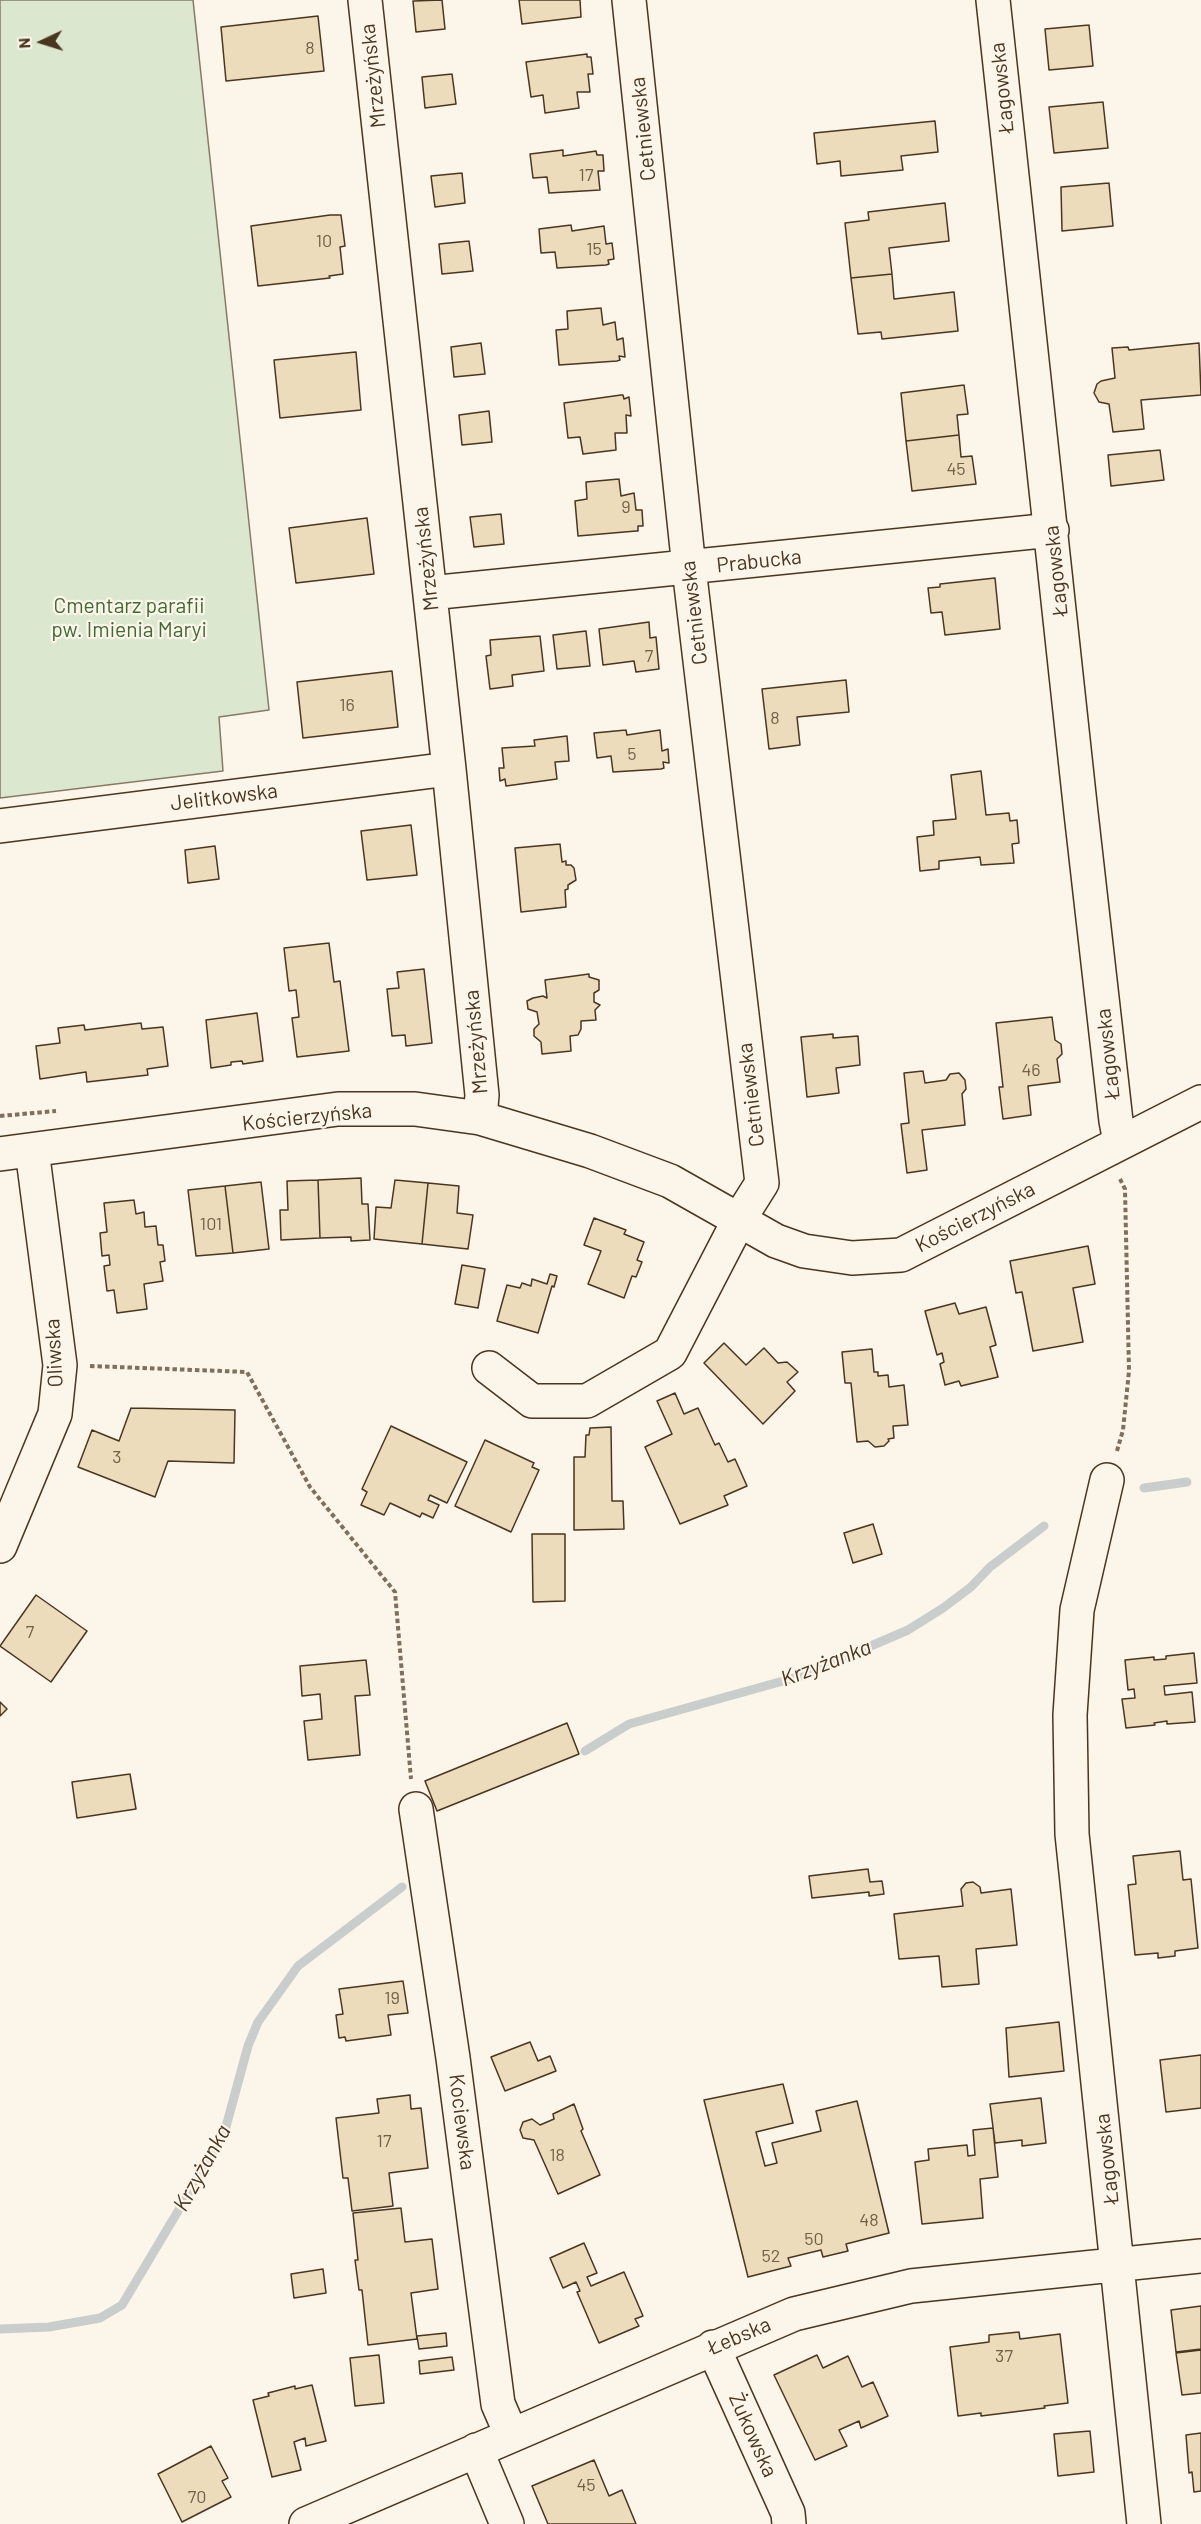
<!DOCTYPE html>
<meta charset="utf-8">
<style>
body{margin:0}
#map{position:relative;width:1201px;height:2524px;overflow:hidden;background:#fbf6e9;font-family:Barlow,sans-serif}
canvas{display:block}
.north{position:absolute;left:12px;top:12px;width:60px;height:60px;-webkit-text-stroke:4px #fbf6e9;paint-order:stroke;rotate:266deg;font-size:16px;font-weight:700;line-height:24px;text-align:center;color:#4a3520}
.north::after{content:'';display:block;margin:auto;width:21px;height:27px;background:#4a3520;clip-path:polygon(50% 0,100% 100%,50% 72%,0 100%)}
</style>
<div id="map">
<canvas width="1201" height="2524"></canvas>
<div class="north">N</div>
</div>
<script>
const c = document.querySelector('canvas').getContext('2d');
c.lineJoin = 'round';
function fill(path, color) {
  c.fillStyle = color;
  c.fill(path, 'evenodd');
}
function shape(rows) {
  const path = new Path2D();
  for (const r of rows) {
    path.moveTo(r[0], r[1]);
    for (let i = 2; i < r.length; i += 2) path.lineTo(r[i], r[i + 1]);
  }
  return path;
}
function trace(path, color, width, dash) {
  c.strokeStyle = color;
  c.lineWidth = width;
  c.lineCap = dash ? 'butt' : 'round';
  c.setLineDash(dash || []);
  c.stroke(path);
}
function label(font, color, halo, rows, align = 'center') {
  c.font = font + ' Barlow,sans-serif';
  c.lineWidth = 4.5;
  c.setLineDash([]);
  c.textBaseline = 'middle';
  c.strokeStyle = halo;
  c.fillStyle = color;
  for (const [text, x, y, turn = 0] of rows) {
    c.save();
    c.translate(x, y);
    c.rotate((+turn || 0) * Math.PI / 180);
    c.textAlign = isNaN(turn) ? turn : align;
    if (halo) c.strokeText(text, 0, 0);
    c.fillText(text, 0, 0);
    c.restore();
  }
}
const green = shape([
 [0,0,193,0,269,710,219,717,223,771,0,798,0,0]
]);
fill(green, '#dce7d0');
trace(green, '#887966', 1.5);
trace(shape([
 [1144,1488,1187,1482],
 [585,1751,629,1724,801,1676,908,1630,943,1608,971,1587,990,1567,1044,1526],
 [0,2329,49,2327,100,2318,122,2305,224,2134,248,2046,258,2022,298,1966,402,1887]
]), '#c9cecd', 9);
const building = shape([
 [442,0,445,29,416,32,413,1,442,0],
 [519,0,580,0,581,17,522,24,519,0],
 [318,16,324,71,226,81,221,27,318,16],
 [1089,25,1093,66,1049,70,1045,29,1089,25],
 [587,54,587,57,591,57,593,74,588,74,590,92,577,92,579,108,545,113,543,95,531,97,526,62,587,54],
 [452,74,456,104,425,108,422,77,452,74],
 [1103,102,1108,148,1054,153,1049,107,1103,102],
 [935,121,938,152,901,156,903,170,841,176,840,161,817,164,814,133,935,121],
 [563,150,563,156,596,151,597,155,603,155,604,171,598,171,600,190,549,193,547,177,533,178,530,154,563,150],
 [462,173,465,203,435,207,431,176,462,173],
 [1109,183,1113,226,1062,231,1061,187,1109,183],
 [945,203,949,241,889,248,892,274,851,278,845,223,869,220,868,212,945,203],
 [330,215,341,215,345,246,340,247,343,274,329,276,330,278,258,286,251,226,330,215],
 [571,225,572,231,604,226,606,244,612,243,614,259,608,260,609,264,606,265,557,268,555,252,541,253,539,229,571,225],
 [469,241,473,271,442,274,439,244,469,241],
 [892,274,894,299,954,292,958,331,882,339,881,332,858,334,851,278,892,274],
 [601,308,603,325,615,322,617,340,623,338,625,357,619,356,620,360,617,361,559,365,556,330,568,329,567,311,601,308],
 [481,343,485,374,454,377,451,347,481,343],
 [1199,343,1201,395,1141,400,1144,429,1113,432,1109,404,1099,402,1094,393,1097,384,1101,381,1115,378,1112,348,1128,347,1129,350,1199,343],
 [356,352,361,410,280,418,274,360,356,352],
 [964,385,968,414,957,415,959,435,906,441,901,393,964,385],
 [621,395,623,395,624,399,629,397,631,416,626,415,627,433,615,433,616,450,583,454,580,437,568,438,564,403,621,395],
 [489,411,492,442,462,445,459,415,489,411],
 [959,435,961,457,972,456,976,484,912,491,906,441,959,435],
 [1160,450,1164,480,1111,486,1108,455,1160,450],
 [619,479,621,496,634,493,636,510,642,510,643,526,638,526,638,531,636,531,578,536,575,501,587,499,586,482,619,479],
 [501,514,504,544,474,547,470,517,501,514],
 [367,518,374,574,296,583,289,528,367,518],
 [995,578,1000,629,945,635,942,612,931,613,928,588,940,587,940,584,995,578],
 [649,622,650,638,656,637,659,669,636,672,634,661,603,665,599,629,649,622],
 [586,631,590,666,557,669,553,635,586,631],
 [540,636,544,671,512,675,513,686,490,689,486,656,491,655,490,640,540,636],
 [392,671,398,727,303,738,297,682,392,671],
 [846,680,849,712,797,717,800,745,769,749,762,689,846,680],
 [626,730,627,735,660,730,662,751,668,749,669,763,663,762,664,768,661,769,613,772,611,756,597,758,594,733,626,730],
 [567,736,569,761,555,762,557,779,506,786,505,779,500,781,499,768,504,768,502,748,535,746,534,740,567,736],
 [981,771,986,815,1009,813,1010,821,1017,820,1019,843,1012,844,1014,863,981,865,980,857,939,861,939,869,920,871,917,837,934,835,933,821,956,819,951,775,981,771],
 [411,825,417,875,367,880,361,831,411,825],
 [560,844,562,862,566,861,566,865,571,865,574,868,576,880,568,885,568,889,565,890,566,907,521,912,515,848,560,844],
 [215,846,219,879,188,883,185,850,215,846],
 [329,943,334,982,340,981,349,1051,297,1057,292,1018,299,1017,296,990,289,991,284,948,329,943],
 [424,969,432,1043,406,1046,405,1035,392,1036,387,989,399,988,397,972,424,969],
 [589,974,589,977,599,980,599,990,594,993,594,1002,600,1005,595,1010,596,1020,581,1021,581,1029,578,1035,570,1036,571,1051,542,1054,541,1042,534,1036,534,1029,539,1024,537,1012,528,1009,527,1001,533,998,543,996,547,998,545,980,589,974],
 [257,1013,263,1061,243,1064,242,1061,231,1062,231,1065,211,1068,206,1020,257,1013],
 [1052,1017,1055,1040,1061,1044,1062,1054,1057,1059,1060,1082,1028,1086,1031,1115,1003,1119,999,1087,1003,1087,996,1023,1052,1017],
 [141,1023,142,1029,163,1027,168,1066,147,1069,148,1075,87,1082,86,1072,40,1079,36,1046,60,1043,58,1028,84,1025,85,1030,141,1023],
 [833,1034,833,1038,858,1036,860,1065,836,1068,839,1093,807,1097,801,1037,833,1034],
 [923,1071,925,1083,946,1080,950,1074,959,1073,965,1080,966,1089,962,1094,965,1125,922,1130,927,1170,907,1173,901,1124,909,1123,904,1073,923,1071],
 [361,1178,362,1204,368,1204,370,1240,351,1241,351,1237,320,1238,318,1180,361,1178],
 [318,1180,320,1238,281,1240,280,1210,288,1210,287,1181,318,1180],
 [395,1180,428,1183,422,1244,374,1239,376,1207,391,1208,395,1180],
 [261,1182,269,1249,233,1253,225,1186,261,1182],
 [428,1183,459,1186,457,1213,473,1215,468,1249,422,1244,428,1183],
 [225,1186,233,1253,196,1256,188,1190,225,1186],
 [134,1200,136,1214,144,1212,145,1227,156,1226,158,1245,163,1245,165,1261,160,1262,163,1281,144,1284,147,1309,117,1313,114,1290,107,1291,104,1266,110,1265,109,1255,102,1256,100,1233,107,1232,104,1203,134,1200],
 [594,1218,626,1230,624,1234,644,1242,637,1260,642,1262,636,1277,632,1276,624,1298,588,1284,601,1251,584,1245,594,1218],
 [1088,1246,1095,1284,1073,1288,1083,1342,1033,1351,1022,1292,1016,1293,1010,1261,1088,1246],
 [462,1265,485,1269,478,1308,455,1304,462,1265],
 [550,1274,557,1276,554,1287,552,1286,538,1333,497,1321,507,1285,520,1288,522,1283,531,1286,532,1279,547,1284,550,1274],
 [955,1303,959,1314,986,1307,996,1345,990,1347,998,1377,961,1386,959,1381,945,1385,940,1364,944,1362,942,1353,937,1355,925,1311,955,1303],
 [724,1343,746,1365,764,1348,778,1363,787,1362,798,1372,787,1382,795,1391,763,1424,704,1363,724,1343],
 [872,1349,874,1372,878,1372,878,1376,888,1375,889,1387,904,1385,908,1425,893,1426,894,1438,888,1439,889,1441,884,1446,875,1447,868,1441,857,1442,851,1383,845,1383,842,1352,872,1349],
 [675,1393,684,1414,698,1408,715,1445,719,1443,728,1462,735,1459,747,1486,724,1496,728,1505,680,1524,645,1447,672,1434,657,1401,675,1393],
 [131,1408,235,1410,234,1463,168,1461,155,1497,78,1467,92,1430,119,1441,131,1408],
 [391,1426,467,1462,447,1503,430,1495,428,1500,439,1505,433,1518,422,1513,420,1517,390,1503,384,1515,361,1505,367,1492,362,1489,391,1426],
 [611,1427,612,1501,623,1501,624,1529,574,1530,574,1457,585,1457,586,1435,589,1435,590,1428,611,1427],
 [485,1440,534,1463,532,1467,539,1470,511,1532,455,1506,485,1440],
 [873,1524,882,1554,853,1563,844,1533,873,1524],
 [532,1534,565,1534,565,1601,533,1602,532,1534],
 [36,1595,87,1631,51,1682,0,1646,36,1595],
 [1194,1653,1197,1683,1164,1686,1165,1695,1192,1692,1195,1722,1167,1724,1167,1721,1154,1723,1155,1725,1126,1728,1122,1699,1135,1698,1134,1689,1128,1690,1125,1660,1154,1657,1154,1660,1166,1659,1166,1656,1194,1653],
 [366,1660,370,1695,355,1696,360,1755,308,1760,304,1721,322,1719,320,1694,302,1696,300,1666,366,1660],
 [0,1702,7,1709,0,1716,0,1702],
 [567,1723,579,1754,437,1811,425,1781,567,1723],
 [130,1774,136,1809,77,1818,72,1782,130,1774],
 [1180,1851,1183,1880,1191,1879,1198,1948,1175,1951,1175,1956,1158,1958,1158,1953,1135,1955,1128,1885,1136,1884,1133,1856,1180,1851],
 [868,1869,870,1882,882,1881,884,1894,869,1896,869,1892,812,1898,809,1876,868,1869],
 [973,1882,980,1887,981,1893,1011,1889,1017,1945,976,1949,979,1984,942,1987,939,1956,899,1959,894,1914,963,1906,961,1889,966,1883,973,1882],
 [403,1981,408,2013,388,2015,391,2035,346,2041,345,2037,339,2038,336,2015,343,2014,339,1989,403,1981],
 [1059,2022,1064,2071,1009,2077,1006,2028,1059,2022],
 [530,2042,538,2061,550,2056,556,2071,505,2091,491,2057,530,2042],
 [1201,2055,1201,2108,1166,2112,1160,2060,1201,2055],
 [783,2084,793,2123,756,2132,765,2166,777,2163,772,2143,821,2131,816,2111,857,2101,889,2233,846,2244,848,2251,823,2257,821,2250,788,2258,791,2266,748,2277,704,2100,783,2084],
 [410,2095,411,2109,421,2108,428,2168,389,2173,393,2206,352,2211,348,2178,343,2178,336,2118,379,2113,377,2099,410,2095],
 [1041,2098,1046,2143,1022,2146,1022,2140,995,2143,990,2104,1041,2098],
 [574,2104,583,2129,581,2131,600,2175,558,2194,534,2140,523,2138,520,2130,523,2122,532,2119,540,2125,554,2119,553,2114,574,2104],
 [993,2128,998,2177,980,2179,983,2218,922,2224,915,2162,929,2160,928,2149,967,2145,968,2156,975,2155,973,2130,993,2128],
 [401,2208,405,2242,432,2239,438,2289,411,2293,417,2339,368,2345,362,2290,359,2290,355,2260,358,2260,353,2213,401,2208],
 [584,2243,597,2273,587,2277,591,2286,624,2272,643,2316,635,2319,639,2326,599,2343,577,2292,580,2291,576,2282,563,2288,550,2258,584,2243],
 [323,2269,326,2293,294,2298,291,2274,323,2269],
 [1201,2306,1201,2349,1176,2352,1171,2310,1201,2306],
 [1019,2332,1020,2339,1060,2334,1068,2403,1044,2406,1045,2408,981,2416,981,2413,958,2416,950,2347,989,2342,989,2335,1019,2332],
 [446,2333,447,2346,419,2349,417,2336,446,2333],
 [1201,2350,1201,2393,1182,2395,1176,2353,1201,2350],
 [379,2355,384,2403,355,2406,350,2358,379,2355],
 [817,2355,823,2368,848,2356,862,2387,873,2382,888,2416,861,2428,859,2421,839,2430,847,2446,815,2460,774,2375,817,2355],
 [452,2357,454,2370,420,2374,419,2361,452,2357],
 [312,2385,326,2441,306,2446,305,2438,294,2442,301,2470,272,2477,253,2400,269,2396,268,2393,295,2386,295,2389,312,2385],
 [1090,2431,1094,2472,1058,2476,1054,2434,1090,2431],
 [1201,2433,1201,2491,1194,2492,1192,2472,1189,2473,1186,2435,1201,2433],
 [211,2446,228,2478,222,2481,231,2497,182,2522,158,2474,211,2446],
 [594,2460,609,2496,622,2490,636,2524,548,2524,532,2486,594,2460]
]);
fill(building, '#ecdcbc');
trace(building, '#4a3520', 1.5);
const minor = shape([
 [365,0,449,769,482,1095,480,1118],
 [993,0,1081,813,1116,1121,1120,1142],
 [430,593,1052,530],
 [0,826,449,769],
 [0,1154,338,1109,415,1109,480,1118,590,1151,670,1181,776,1241,804,1251,852,1258,901,1255,1201,1102],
 [489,1368,532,1401,587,1401,670,1353,740,1218,762,1183,689,568,629,0],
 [1107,1480,1077,1610,1070,1715,1072,1834,1144,2524],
 [0,1546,55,1414,60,1365,32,1150],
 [416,1809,453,2058,498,2404,511,2434],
 [713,2347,788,2513,789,2524],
 [476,2450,507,2524],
 [306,2524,794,2314,911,2286,1201,2256]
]);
trace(minor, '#4a3520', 36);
trace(shape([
 [0,1116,56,1111],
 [90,1366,247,1372,310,1487,395,1592,411,1779],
 [1117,1451,1123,1430,1129,1371,1125,1189,1120,1179]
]), '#7f6f5c', 4, [4.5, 3]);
trace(minor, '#fbf6e9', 33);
label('18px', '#725f47', null, [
 ["8",310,48],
 ["17",586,175],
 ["10",324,241],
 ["15",594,249],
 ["45",956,469],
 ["9",626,507],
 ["7",649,656],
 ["16",347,705],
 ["8",775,718],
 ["5",632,754],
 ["46",1031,1070],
 ["101",211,1224],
 ["3",117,1457],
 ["7",30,1632],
 ["19",392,1998],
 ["17",384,2141],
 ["18",557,2155],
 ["48",869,2220],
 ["50",814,2239],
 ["52",771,2256],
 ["37",1004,2356],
 ["45",586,2485],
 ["70",197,2497]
]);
label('21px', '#4a3520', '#fbf6e9', [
 ["Mrzeżyńska",373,76,-96],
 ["Łagowska",1002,88,-96],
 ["Cetniewska",643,129,-96],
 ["Mrzeżyńska",426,559,-96],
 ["Prabucka",759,561,-6],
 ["Łagowska",1056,571,-96],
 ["Cetniewska",694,613,-97],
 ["Jelitkowska",224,797,-7],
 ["Mrzeżyńska",476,1042,-95],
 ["Łagowska",1108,1054,-96],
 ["Cetniewska",751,1095,-97],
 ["Kościerzyńska",307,1117,-6],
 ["Kościerzyńska",975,1217,-27],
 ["Oliwska",54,1353,-93],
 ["Kociewska",462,2122,83],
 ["Łagowska",1107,2159,-96],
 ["Łebska",739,2336,-23],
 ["Żukowska",753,2435,66]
]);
label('21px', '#436837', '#fbf6e9', [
 ["Cmentarz parafii",129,606],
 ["pw. Imienia Maryi",129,630]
]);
label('italic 22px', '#4a3520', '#fbf6e9', [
 ["Krzyżanka",826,1663,-21],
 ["Krzyżanka",202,2168,-61]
]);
</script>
